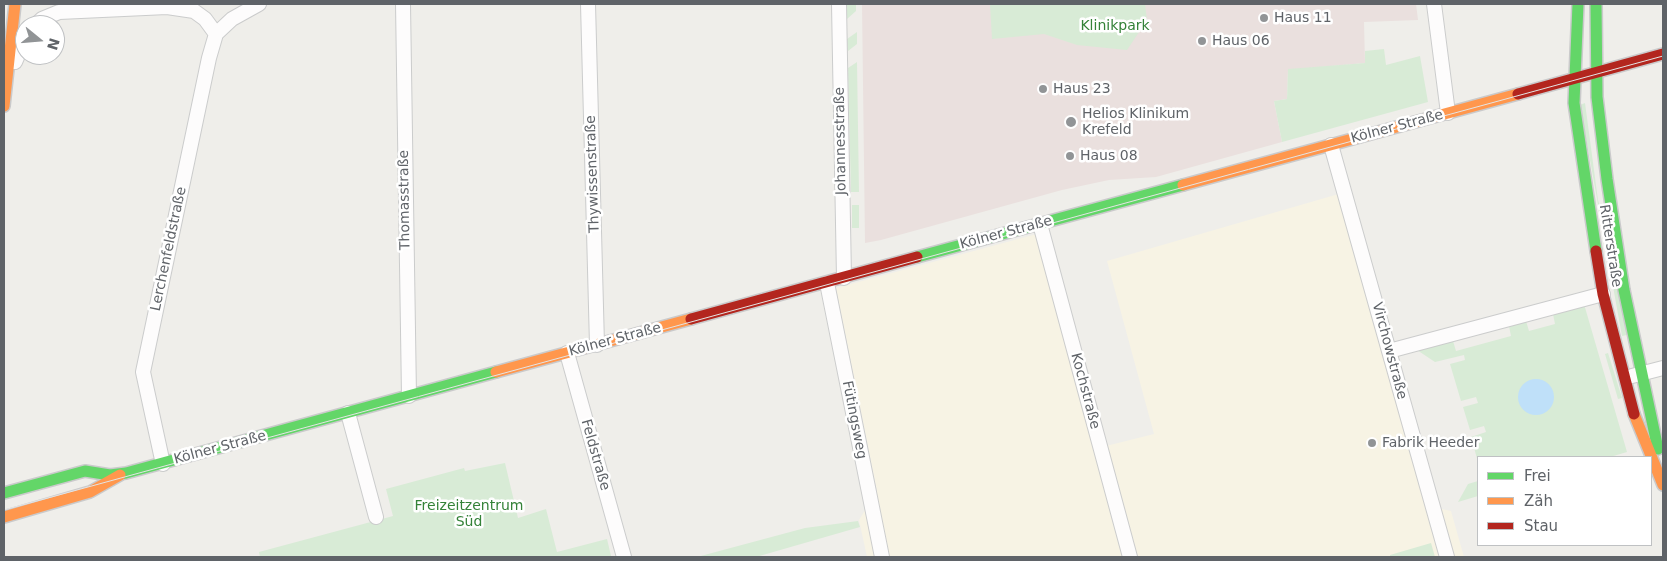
<!DOCTYPE html>
<meta charset="utf-8">
<style>
body{margin:0}
#map{position:relative;width:1667px;height:561px;overflow:hidden;background:#efeeea;font-family:"DejaVu Sans",sans-serif}
canvas{display:block}
.frame{position:absolute;inset:0;border:5px solid #5f6368;pointer-events:none}
.legend{position:absolute;left:1477px;top:456px;width:175px;height:90px;box-sizing:border-box;background:#fff;border:1px solid #bfc1c3;margin:0;padding:6px 9px;list-style:none;font-size:15px;color:#5f6368}
.legend li{display:flex;align-items:center;gap:10px;height:25px}
.legend b{width:25px;border:1px solid #bfc1c3}
.north{position:absolute;left:15px;top:15px;width:50px;height:50px;box-sizing:border-box;background:#fff;border:1px solid #bfc1c3;border-radius:50%;rotate:107deg;font-size:14px;font-weight:700;line-height:20px;text-align:center;color:#5f6368}
.north::after{content:'';display:block;margin:auto;width:18px;height:22px;background:#919496;clip-path:polygon(50% 0,100% 100%,50% 72%,0 100%)}
</style>
<div id="map">
<canvas width="1667" height="561"></canvas>
<div class="frame"></div>
<ul class="legend">
<li><b style="height:6px;background:#63d668"></b>Frei</li>
<li><b style="height:6px;background:#ff974d"></b>Zäh</li>
<li><b style="height:6px;background:#b3261e"></b>Stau</li>
</ul>
<div class="north">N</div>
</div>
<script>
const c = document.querySelector('canvas').getContext('2d');
c.lineJoin = 'round';
function fill(path, color) {
  c.fillStyle = color;
  c.fill(path, 'evenodd');
}
function shape(rows) {
  const path = new Path2D();
  for (const r of rows) {
    if (r.length === 3) {
      path.moveTo(r[0] + r[2], r[1]);
      path.arc(r[0], r[1], r[2], 0, 2 * Math.PI);
      continue;
    }
    path.moveTo(r[0], r[1]);
    for (let i = 2; i < r.length; i += 2) path.lineTo(r[i], r[i + 1]);
  }
  return path;
}
function trace(path, color, width, dash) {
  c.strokeStyle = color;
  c.lineWidth = width;
  c.lineCap = dash ? 'butt' : 'round';
  c.setLineDash(dash || []);
  c.stroke(path);
}
function label(font, color, halo, rows, align = 'center') {
  c.font = font + ' "DejaVu Sans",sans-serif';
  c.lineWidth = 5;
  c.setLineDash([]);
  c.textBaseline = 'middle';
  c.strokeStyle = halo;
  c.fillStyle = color;
  for (const [text, x, y, turn = 0] of rows) {
    c.save();
    c.translate(x, y);
    c.rotate((+turn || 0) * Math.PI / 180);
    c.textAlign = isNaN(turn) ? turn : align;
    if (halo) c.strokeText(text, 0, 0);
    c.fillText(text, 0, 0);
    c.restore();
  }
}
fill(shape([
 [1349,191,1437,508,1451,511,1464,557,867,557,859,520,877,491,836,288,1048,231,1106,446,1154,434,1107,261]
]), '#f7f3e4');
fill(shape([
 [862,4,1416,4,1418,20,1364,22,1365,63,1288,70,1287,99,1274,101,1282,142,1156,177,1109,180,1062,190,881,240,865,243]
]), '#eae0de');
fill(shape([
 [846,4,856,4,856,11,847,19],
 [990,4,1145,4,1147,20,1127,50,1077,45,1044,34,992,39],
 [857,32,857,44,848,51,847,39],
 [1384,49,1386,65,1420,56,1428,102,1282,142,1274,101,1287,99,1288,69,1365,63,1365,51],
 [857,62,859,192,851,192,848,68],
 [1585,103,1598,200,1610,244,1627,335,1622,336,1580,105],
 [852,205,859,205,859,228,852,228],
 [1584,304,1627,452,1610,457,1478,457,1478,462,1471,437,1486,432,1484,426,1470,430,1463,407,1478,403,1476,397,1461,401,1450,364,1465,360,1464,355,1435,362,1417,350,1453,341,1456,351,1511,336,1509,326,1526,321,1529,331,1555,324,1553,314],
 [1608,353,1622,398,1618,399,1605,354],
 [505,463,518,518,546,509,557,552,607,539,611,556,260,557,259,552,393,516,386,489,464,468,465,471],
 [1478,481,1478,496,1458,502,1468,484],
 [858,521,860,527,756,557,697,557,805,528],
 [1431,543,1435,557,1390,557,1390,555]
]), '#d8ebd6');
fill(shape([
 [1536,397,18]
]), '#bfe0f9');
const street = shape([
 [403,4,409,396],
 [588,4,597,345],
 [839,4,844,278],
 [1434,4,1448,113],
 [36,25,42,19,59,12,167,7,194,11,205,19,216,34,232,19,259,4],
 [15,62,25,39],
 [1331,145,1447,557],
 [1040,224,1130,557],
 [827,283,882,557],
 [1389,351,1603,294],
 [567,353,624,557],
 [1632,376,1663,368],
 [348,413,376,517],
 [163,464,143,372,209,58,216,34]
]);
const fast = shape([
 [1578,4,1574,103,1596,251],
 [1596,4,1597,97,1607,179,1624,290,1658,449],
 [917,257,1183,185],
 [4,493,85,471,110,475,126,473,496,372]
]);
const slow = shape([
 [4,106,15,4],
 [1183,185,1518,94],
 [496,372,691,319],
 [1634,414,1663,485],
 [4,517,90,492,120,475]
]);
const jam = shape([
 [1518,94,1663,54],
 [1596,251,1603,294,1634,414],
 [691,319,917,257]
]);
trace(street, '#cbcccc', 16);
trace(fast, '#cacacb', 14);
trace(slow, '#cacacb', 14);
trace(jam, '#cacacb', 14);
trace(street, '#fdfcfc', 14);
trace(fast, '#63d668', 11);
trace(slow, '#ff974d', 11);
trace(jam, '#b3261e', 11);
trace(shape([
 [4,510,1663,56]
]), '#e4e4e4', 1);
for (const [x, y, r, color] of [
 [1264,18,5,"#919496"],
 [1202,41,5,"#919496"],
 [1043,89,5,"#919496"],
 [1071,122,6,"#919496"],
 [1070,156,5,"#919496"],
 [1372,443,5,"#919496"]
]) {
  const dot = new Path2D();
  dot.arc(x, y, r, 0, 2 * Math.PI);
  c.fillStyle = color;
  c.fill(dot);
  trace(dot, '#fff', 2);
}
label('14px', '#5f6368', '#fff', [
 ["Haus 11",1274,18],
 ["Haus 06",1212,41],
 ["Haus 23",1053,89],
 ["Helios Klinikum",1082,114],
 ["Krefeld",1082,130],
 ["Haus 08",1080,156],
 ["Fabrik Heeder",1382,443]
], 'left');
label('14px', '#348238', '#fff', [
 ["Klinikpark",1115,26],
 ["Freizeitzentrum",469,506],
 ["Süd",469,522]
]);
label('14px', '#5f6368', '#fff', [
 ["Kölner Straße",1397,127,-15],
 ["Johannesstraße",841,141,-91],
 ["Thywissenstraße",593,174,-92],
 ["Thomasstraße",405,200,-91],
 ["Kölner Straße",1006,233,-15],
 ["Ritterstraße",1610,246,81],
 ["Lerchenfeldstraße",169,249,-78],
 ["Kölner Straße",615,340,-15],
 ["Virchowstraße",1389,351,75],
 ["Kochstraße",1085,391,75],
 ["Fütingsweg",854,420,79],
 ["Kölner Straße",220,448,-15],
 ["Feldstraße",595,455,74]
]);
</script>
